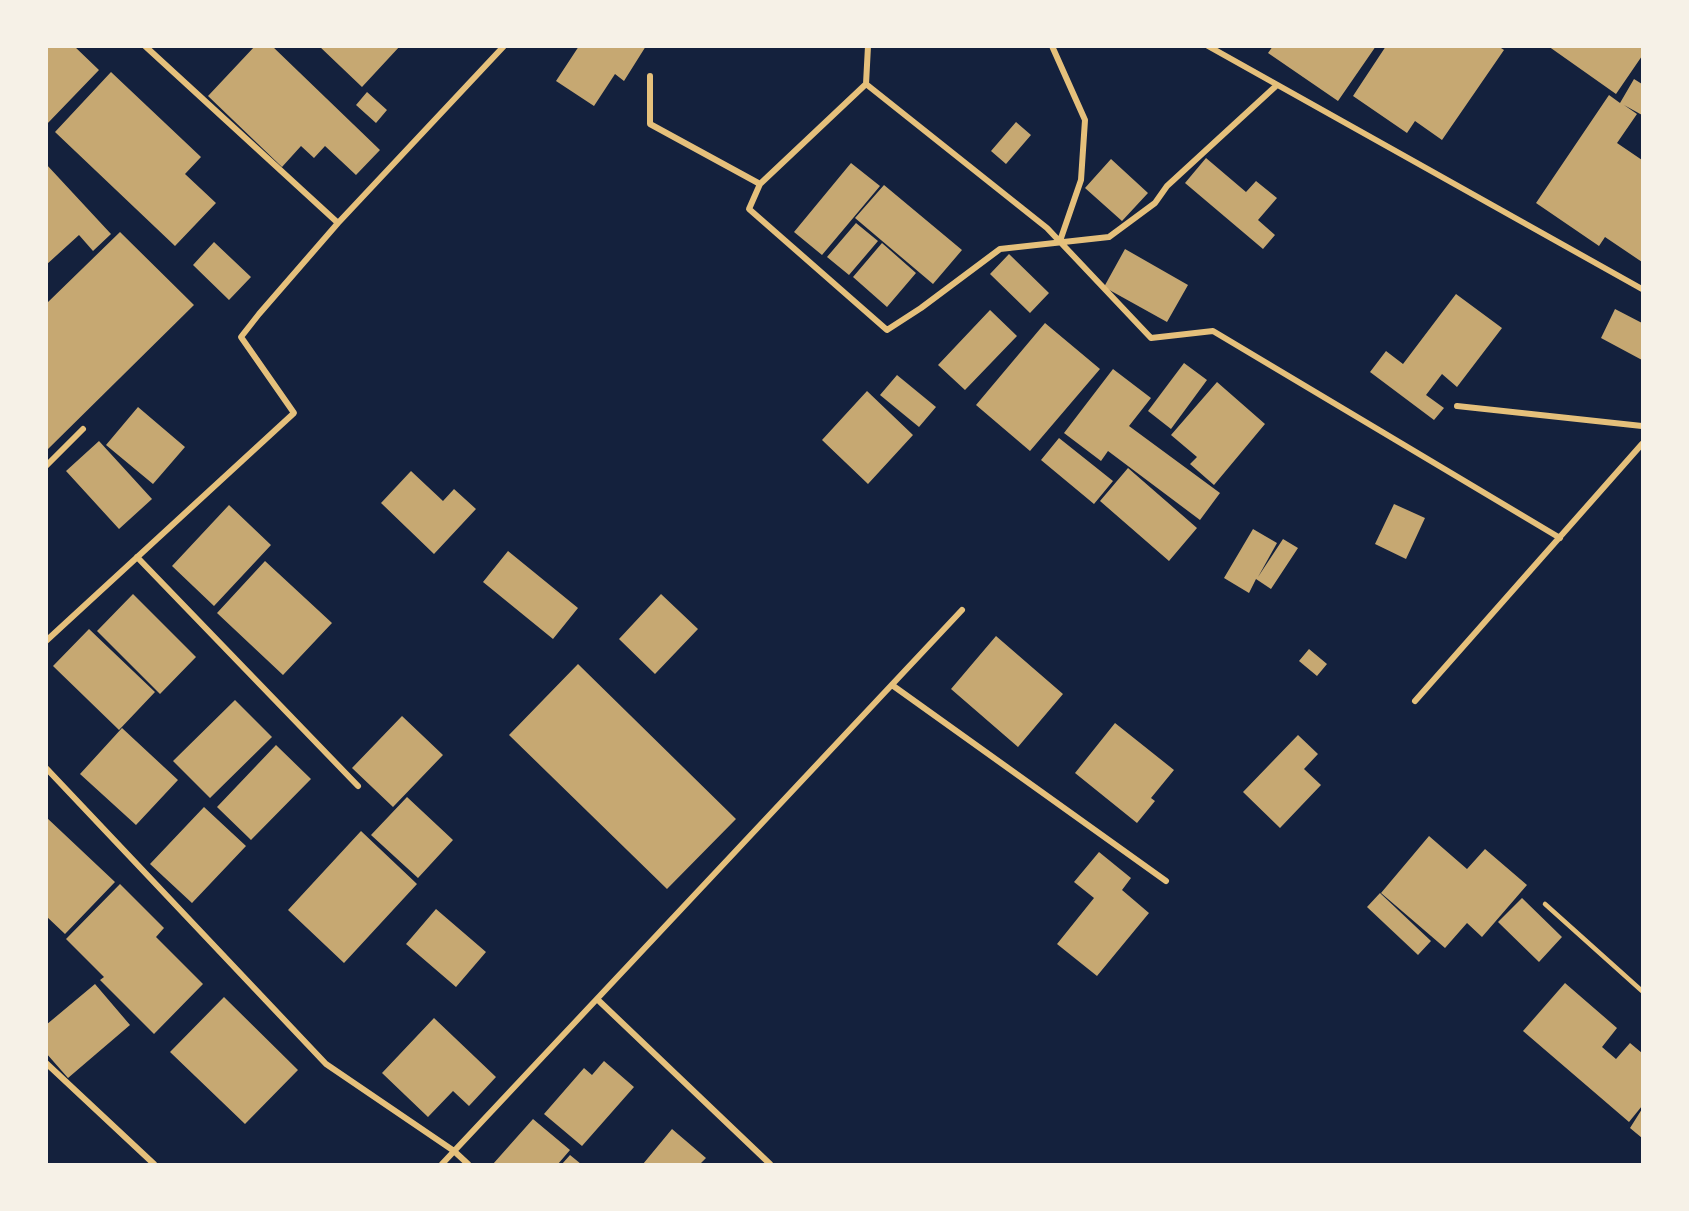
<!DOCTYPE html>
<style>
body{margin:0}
#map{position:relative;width:1689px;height:1211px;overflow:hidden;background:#14213d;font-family:Mulish,sans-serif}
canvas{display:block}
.frame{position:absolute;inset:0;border:48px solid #f6f1e7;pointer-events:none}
</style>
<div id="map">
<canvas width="1689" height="1211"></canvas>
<div class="frame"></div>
</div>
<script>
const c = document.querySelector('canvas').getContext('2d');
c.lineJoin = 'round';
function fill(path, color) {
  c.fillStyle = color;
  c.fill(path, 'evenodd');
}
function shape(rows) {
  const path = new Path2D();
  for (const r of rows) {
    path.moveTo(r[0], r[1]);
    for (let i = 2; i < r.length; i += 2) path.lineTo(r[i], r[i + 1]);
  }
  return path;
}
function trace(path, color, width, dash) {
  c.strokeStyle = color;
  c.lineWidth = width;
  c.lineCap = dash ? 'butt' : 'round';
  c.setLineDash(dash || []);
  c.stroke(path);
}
fill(shape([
 [46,46,74,46,99,70,46,125],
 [255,46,272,46,380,150,356,175,325,146,314,158,301,146,282,167,208,96],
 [319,46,400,46,362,87],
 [579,46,646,46,624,81,615,74,594,106,556,81],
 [1273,46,1376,46,1338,101,1268,53],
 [1386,46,1498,46,1504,50,1442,140,1415,121,1407,133,1353,96],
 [1548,46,1642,46,1642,56,1616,94],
 [111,72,201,157,185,174,216,203,175,246,55,132],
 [1634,79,1642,84,1642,115,1624,105,1637,114,1617,143,1642,160,1642,262,1605,237,1599,246,1536,203,1609,95,1620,103],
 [367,92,387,110,376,123,356,105],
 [1016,122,1031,135,1006,164,991,151],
 [1206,158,1246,192,1256,181,1277,198,1258,220,1275,235,1263,249,1185,183],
 [1111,159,1148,193,1122,221,1085,188],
 [851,163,880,186,822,255,794,232],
 [46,164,111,234,93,251,79,235,46,265],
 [884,185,962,250,933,284,855,218],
 [856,223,878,241,849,275,827,257],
 [120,232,194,305,46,451,46,304],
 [214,242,251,277,229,300,193,265],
 [882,243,916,273,887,307,853,277],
 [1125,249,1188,285,1167,322,1104,287],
 [1009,254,1049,293,1030,313,990,274],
 [1456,294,1502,328,1457,387,1442,374,1426,395,1444,408,1434,420,1370,372,1386,351,1403,364],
 [1615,309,1642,323,1642,360,1601,338],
 [990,310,1017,336,965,390,938,365],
 [1045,323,1100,369,1030,451,976,405],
 [1184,363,1207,380,1171,429,1148,411],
 [1113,369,1151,398,1129,426,1220,493,1200,520,1108,451,1101,461,1064,433],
 [897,375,936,407,919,427,880,395],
 [1217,382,1265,424,1214,485,1190,464,1197,457,1171,435],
 [867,391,913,435,868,484,822,440],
 [138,407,185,447,153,484,106,445],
 [1059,438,1113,481,1094,504,1041,460],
 [99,441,152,499,119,529,66,471],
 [1128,468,1197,528,1169,561,1100,501],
 [411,471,443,501,454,489,476,509,434,554,381,503],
 [1394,504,1425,518,1406,559,1375,544],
 [229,505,271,545,214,606,172,566],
 [1253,529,1277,543,1258,577,1283,539,1298,548,1271,589,1256,579,1249,593,1224,578],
 [508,551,578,608,553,639,483,582],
 [265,561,332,623,283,675,217,613],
 [133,594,196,657,160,694,97,631],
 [661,594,698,629,655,674,619,639],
 [89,629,155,692,119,730,53,666],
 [996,636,1063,694,1018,747,951,689],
 [1309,649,1327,664,1317,676,1299,661],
 [578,664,736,819,667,889,509,735],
 [235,700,272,737,210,798,173,761],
 [402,716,443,755,393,807,352,768],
 [1115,723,1174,770,1151,798,1155,801,1137,823,1075,773],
 [122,728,178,780,136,825,80,774],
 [1298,735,1318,754,1304,769,1321,785,1280,828,1243,792],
 [276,745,311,779,251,840,217,807],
 [407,797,453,840,418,878,371,835],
 [204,807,246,846,192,903,150,864],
 [46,817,115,882,65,934,46,916],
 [361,831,417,884,344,963,288,910],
 [1429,836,1467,869,1485,849,1527,885,1482,937,1467,923,1445,948,1381,893],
 [1099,852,1131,878,1122,890,1149,913,1097,976,1057,944,1094,898,1074,882],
 [120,884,164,928,156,937,203,984,154,1034,100,980,104,977,66,939],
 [1380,893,1431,941,1418,955,1367,907],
 [1522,898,1562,937,1539,962,1498,922],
 [436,909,486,952,456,987,406,944],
 [1565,983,1617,1028,1602,1047,1616,1059,1630,1043,1642,1053,1642,1106,1629,1122,1523,1031],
 [95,984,130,1025,68,1078,46,1053,46,1025],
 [224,997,298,1070,245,1124,170,1052],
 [434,1018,496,1077,469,1106,453,1091,428,1117,382,1073],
 [604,1061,634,1087,582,1146,544,1114,584,1068,592,1075],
 [1642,1109,1642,1138,1630,1128],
 [533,1119,570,1150,558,1164,493,1164],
 [672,1129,706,1158,700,1164,643,1164],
 [570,1155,581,1164,562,1164]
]), '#c6a872');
trace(shape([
 [1545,904,1642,991]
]), '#e5c07b', 4.5);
trace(shape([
 [145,46,338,223],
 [1052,46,1085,120,1081,180,1060,241],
 [1208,46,1642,289],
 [650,76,650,124,760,184,749,209,887,330,921,308,1000,249,1109,237,1155,203,1167,186,1277,85],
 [866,84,1047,228,1151,338,1213,331,1560,538],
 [760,184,866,84,868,46],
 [1457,406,1642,426],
 [46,466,83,429],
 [137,557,358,786],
 [46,641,294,413,241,337,259,314,338,223,504,46],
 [892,685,1166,881],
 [1415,701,1642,444],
 [46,768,326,1064,454,1151,468,1164],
 [597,999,770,1164],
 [46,1063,154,1164],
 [442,1164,962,610]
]), '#e5c07b', 6);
</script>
